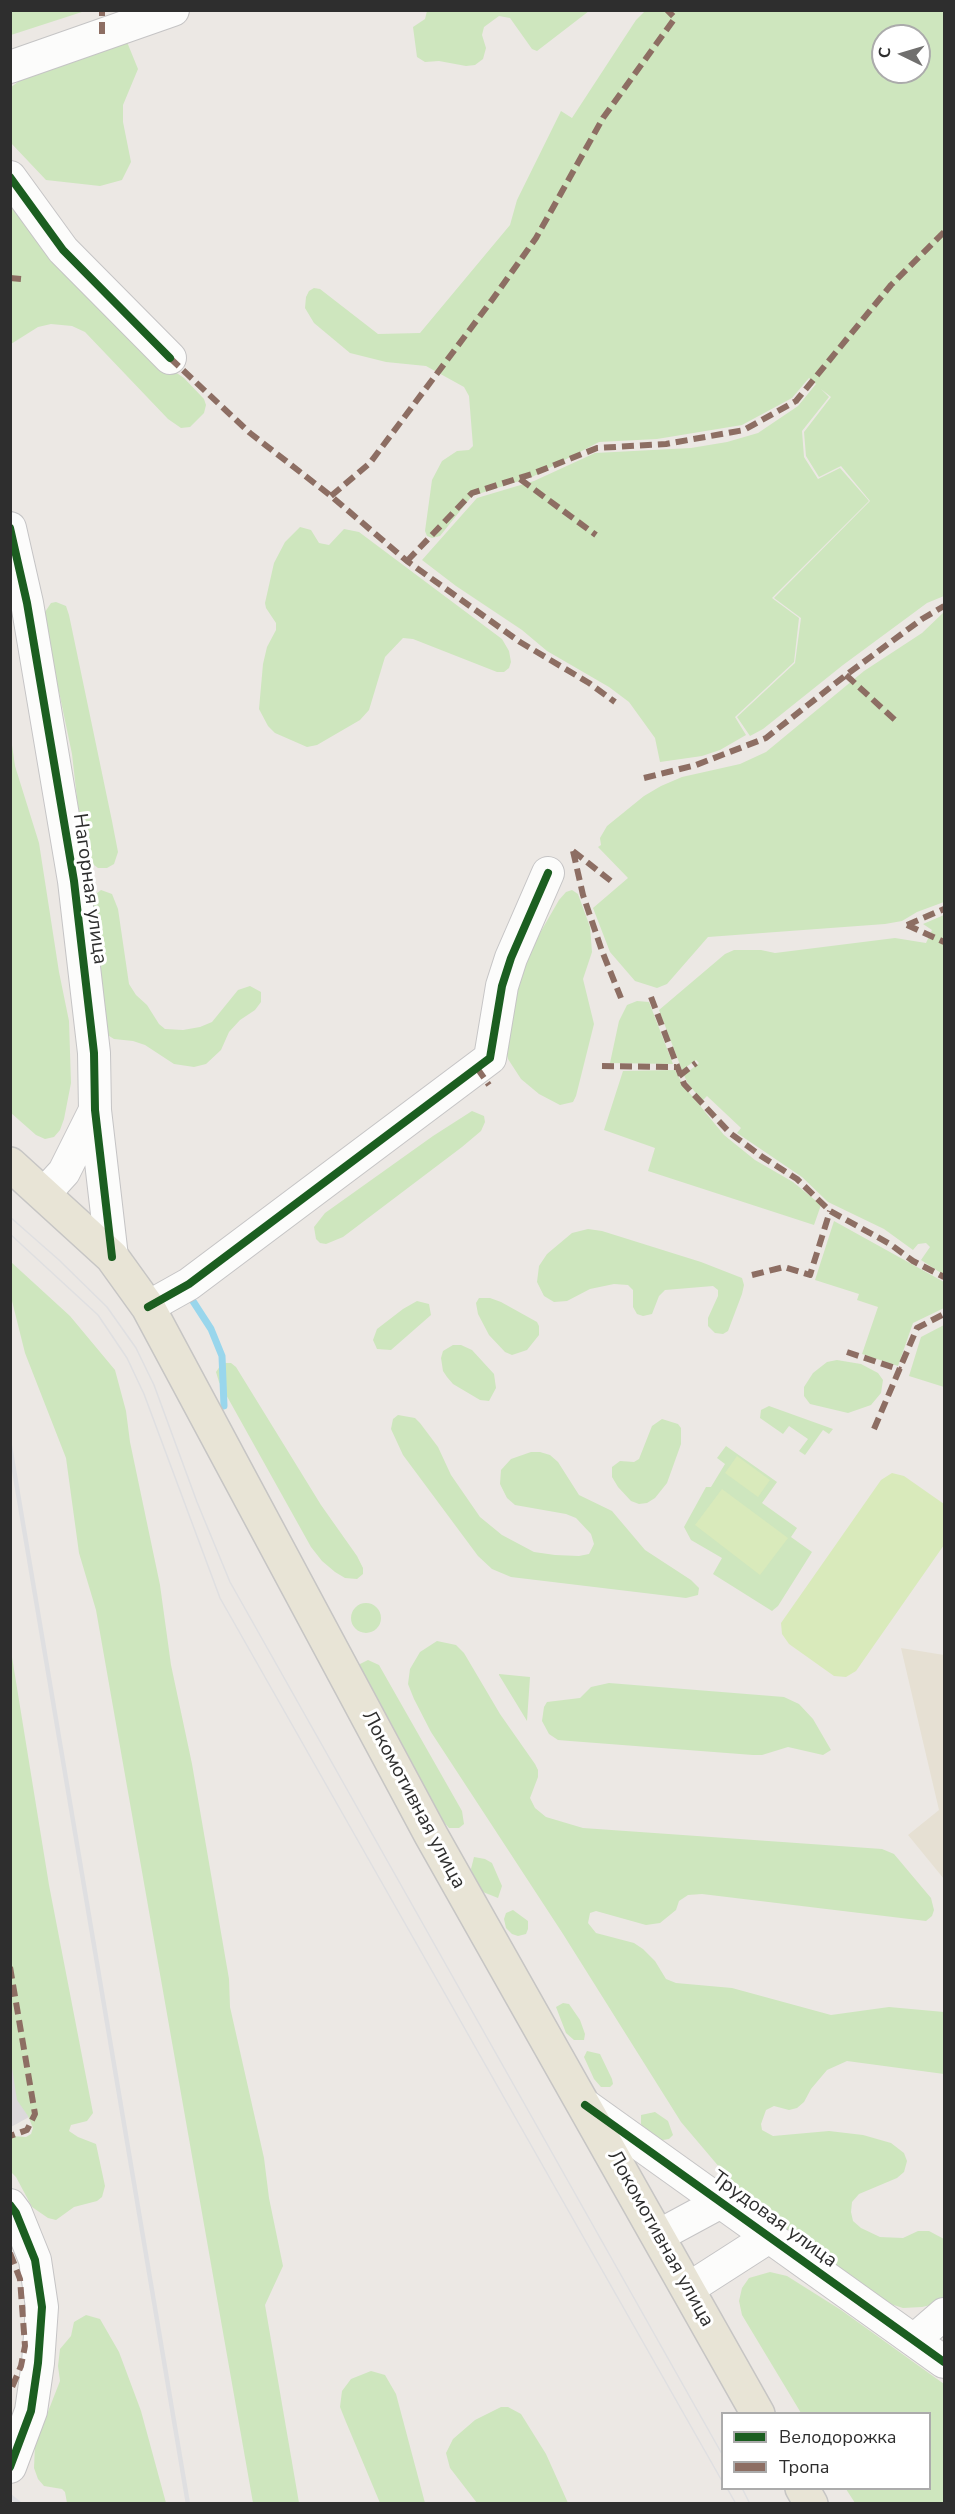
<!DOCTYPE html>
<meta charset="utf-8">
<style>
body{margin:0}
#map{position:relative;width:955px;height:2514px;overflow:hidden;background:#ece8e4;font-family:"Nunito Sans",sans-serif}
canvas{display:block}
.frame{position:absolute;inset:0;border:12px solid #2e2e2e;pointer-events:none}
.legend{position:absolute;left:721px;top:2412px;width:210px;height:78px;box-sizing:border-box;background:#fff;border:2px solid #ababab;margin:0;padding:8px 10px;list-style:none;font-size:18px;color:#2e2e2e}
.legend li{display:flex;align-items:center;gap:12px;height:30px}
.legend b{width:30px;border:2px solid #ababab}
.north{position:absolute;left:871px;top:24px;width:60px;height:60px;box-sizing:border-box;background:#fff;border:2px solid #ababab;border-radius:50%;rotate:275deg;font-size:16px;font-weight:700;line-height:24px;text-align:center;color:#2e2e2e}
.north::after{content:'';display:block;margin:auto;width:21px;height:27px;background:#706f6e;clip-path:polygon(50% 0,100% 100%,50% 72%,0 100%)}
</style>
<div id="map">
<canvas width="955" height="2514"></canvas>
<div class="frame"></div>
<ul class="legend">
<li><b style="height:8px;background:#1b5e20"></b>Велодорожка</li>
<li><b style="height:8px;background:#8d6e63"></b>Тропа</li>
</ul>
<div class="north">С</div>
</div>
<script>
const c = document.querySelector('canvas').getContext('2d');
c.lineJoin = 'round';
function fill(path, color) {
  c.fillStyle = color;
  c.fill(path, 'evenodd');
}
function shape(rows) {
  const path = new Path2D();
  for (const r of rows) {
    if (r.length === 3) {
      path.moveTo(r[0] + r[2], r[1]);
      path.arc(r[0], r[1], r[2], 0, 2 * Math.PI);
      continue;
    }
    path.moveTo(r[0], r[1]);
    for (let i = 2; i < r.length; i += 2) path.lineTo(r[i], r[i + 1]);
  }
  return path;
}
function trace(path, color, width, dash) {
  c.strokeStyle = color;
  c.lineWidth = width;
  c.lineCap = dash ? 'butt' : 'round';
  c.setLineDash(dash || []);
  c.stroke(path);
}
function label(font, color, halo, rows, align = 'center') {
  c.font = font + ' "Nunito Sans",sans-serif';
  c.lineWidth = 6;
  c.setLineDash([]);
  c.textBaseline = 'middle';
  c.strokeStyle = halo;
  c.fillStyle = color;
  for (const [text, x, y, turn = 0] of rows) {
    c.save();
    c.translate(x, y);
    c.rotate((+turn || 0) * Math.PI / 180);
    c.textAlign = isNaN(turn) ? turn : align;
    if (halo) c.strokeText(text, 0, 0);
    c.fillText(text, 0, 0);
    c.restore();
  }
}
fill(shape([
 [10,2038,20,2100,29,2117,11,2127]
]), '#dcd9db');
fill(shape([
 [901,1648,944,1655,944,1879,908,1835,939,1810]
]), '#e6e0d3');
fill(shape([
 [11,10,85,10,85,11,11,35],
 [427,11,589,11,537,51,532,49,510,18,499,16,484,27,482,35,486,48,483,59,475,65,466,66,439,61,425,62,417,57,413,27,425,19],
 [645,11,944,11,944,596,927,603,843,665,763,729,750,736,737,717,795,663,801,618,774,598,870,501,841,466,819,477,806,456,804,432,831,397,821,389,829,397,802,431,804,457,818,479,840,468,869,501,772,598,799,618,794,662,735,717,746,735,720,750,702,756,660,762,655,738,629,702,609,687,547,651,522,630,456,586,422,560,477,498,534,481,595,453,691,448,727,442,758,433,798,406,816,384,809,378,792,398,742,425,657,439,599,442,532,477,472,496,440,536,432,538,427,536,425,531,432,480,442,461,457,451,469,450,473,446,469,396,464,387,426,366,386,362,350,353,314,323,305,308,306,297,309,291,314,288,320,289,378,334,420,333,510,225,517,200,561,111,572,118,636,20],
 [883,36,919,36,919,72,883,72],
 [127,42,138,69,123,105,123,122,131,162,122,180,100,186,46,180,11,143,10,88,27,75],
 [10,185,162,363,184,378,204,399,206,405,204,413,190,427,181,428,168,419,85,332,72,326,51,324,38,327,11,344],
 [300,527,311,530,319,543,329,545,344,529,359,532,502,639,509,651,511,662,509,668,504,672,497,672,413,639,403,638,385,657,369,710,360,720,317,745,307,747,275,733,268,726,259,709,263,664,267,647,276,630,276,623,266,608,265,603,274,563,285,542],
 [56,602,66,606,69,615,112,821,118,852,114,864,107,868,98,868,90,862,80,825,72,754,43,615,51,603],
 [944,612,944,902,917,912,902,921,885,924,708,937,667,984,657,988,635,981,610,952,593,908,628,878,598,847,601,845,600,838,607,826,644,796,661,786,682,777,740,764,766,752,864,671,922,633],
 [11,738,15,766,39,843,59,972,69,1021,71,1083,64,1119,60,1130,54,1137,45,1139,36,1135,11,1113],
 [101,890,112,894,118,909,129,984,136,995,147,1005,159,1024,165,1029,183,1030,200,1027,212,1022,238,990,250,986,261,992,261,1002,255,1010,240,1020,229,1032,221,1050,206,1064,194,1067,174,1064,145,1045,133,1041,114,1039,106,1034,91,903,92,897],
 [572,890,578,894,590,927,592,952,583,979,594,1024,576,1096,573,1102,560,1105,539,1094,521,1079,508,1059,504,1042,514,978,559,900,566,892],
 [944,915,944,1275,921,1260,930,1247,926,1243,918,1244,913,1250,884,1229,828,1202,802,1177,737,1133,741,1128,707,1096,702,1101,687,1082,684,1075,699,1063,696,1060,682,1070,659,1010,725,954,734,950,761,950,775,953,895,938,926,943,932,930,923,924],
 [637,1001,649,1002,673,1064,610,1063,619,1021,627,1005],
 [675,1070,683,1085,724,1135,755,1160,793,1182,821,1205,814,1225,648,1171,655,1148,604,1130,623,1071],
 [472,1111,484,1116,485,1122,481,1131,462,1147,343,1237,326,1244,320,1243,316,1239,314,1227,325,1213,433,1136],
 [834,1221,944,1282,944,1308,913,1323,898,1366,862,1354,878,1307,857,1300,859,1294,815,1280],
 [588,1229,602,1231,701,1262,742,1278,744,1285,742,1294,728,1331,723,1334,715,1333,708,1326,708,1318,718,1296,718,1290,713,1286,665,1290,659,1296,652,1314,643,1316,637,1314,633,1307,633,1290,628,1285,614,1284,590,1289,567,1301,554,1302,544,1296,537,1282,539,1266,547,1254,572,1233],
 [11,1262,70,1316,115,1370,126,1411,130,1442,160,1585,171,1665,192,1764,229,1979,230,2007,264,2158,269,2198,283,2266,265,2305,299,2503,253,2503,96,1610,79,1553,66,1458,25,1353,11,1297],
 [479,1298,490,1298,501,1302,537,1322,539,1326,539,1335,527,1350,512,1355,505,1352,489,1335,478,1314,476,1303],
 [417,1301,429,1304,431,1315,391,1350,377,1349,373,1340,377,1329,403,1309],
 [944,1325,944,1387,909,1376,921,1337],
 [453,1345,461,1345,472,1350,494,1374,496,1388,489,1401,480,1400,453,1384,447,1377,443,1371,441,1358,443,1351],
 [837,1360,861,1364,878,1373,883,1380,881,1393,871,1405,848,1413,810,1404,804,1396,804,1387,813,1373,827,1362],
 [222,1363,231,1363,236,1367,321,1505,357,1556,363,1568,363,1574,357,1579,345,1578,335,1572,322,1561,311,1547,219,1382,216,1372],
 [769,1406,833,1429,829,1434,823,1430,805,1455,799,1451,808,1439,789,1426,783,1434,760,1418,761,1410],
 [398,1415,415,1418,420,1423,438,1447,451,1475,480,1517,502,1535,534,1552,555,1555,579,1556,589,1554,594,1544,591,1534,576,1518,566,1514,515,1505,507,1498,500,1484,501,1470,511,1459,531,1452,540,1452,550,1455,558,1462,579,1495,612,1511,645,1550,691,1580,699,1588,698,1595,686,1598,511,1577,492,1569,478,1556,403,1455,391,1429,393,1419],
 [662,1419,678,1424,681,1428,681,1444,667,1483,655,1498,647,1503,639,1504,631,1501,618,1487,612,1477,612,1467,620,1461,634,1462,639,1459,652,1426],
 [726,1446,777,1482,762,1503,797,1528,791,1537,812,1552,778,1606,772,1611,713,1574,722,1558,691,1540,684,1527,706,1487,711,1487,725,1464,717,1458],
 [366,1618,15],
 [437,1641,456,1645,464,1653,500,1714,535,1764,538,1770,538,1777,530,1798,535,1808,546,1817,583,1828,882,1849,894,1854,931,1898,934,1910,932,1916,926,1921,702,1894,688,1895,679,1901,676,1910,660,1923,646,1925,596,1911,590,1913,588,1923,596,1933,634,1943,643,1949,655,1961,666,1979,676,1983,732,1988,831,2015,889,2007,944,2012,944,2074,847,2061,827,2070,811,2089,804,2102,797,2108,789,2110,774,2106,766,2110,761,2124,762,2130,773,2136,829,2131,863,2135,891,2143,904,2153,907,2161,904,2172,897,2178,859,2194,852,2202,851,2212,853,2221,861,2228,880,2237,903,2238,918,2231,929,2231,944,2239,944,2302,922,2307,903,2308,881,2301,795,2241,737,2188,681,2122,563,1934,431,1732,414,1699,408,1684,410,1669,420,1652],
 [11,1651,49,1885,93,2113,87,2121,71,2125,69,2131,78,2137,96,2144,105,2186,102,2197,97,2201,74,2207,56,2220,48,2218,32,2207,16,2177,11,2172,11,2136,26,2137,31,2134,33,2128,28,2116,17,2100,10,2055],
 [368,1660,379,1665,462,1811,464,1824,459,1828,449,1828,442,1820,359,1675,360,1664],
 [499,1674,530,1677,527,1721,499,1675],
 [609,1683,784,1697,799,1704,813,1719,831,1750,823,1755,788,1747,762,1755,753,1755,570,1741,558,1740,549,1734,542,1721,544,1707,547,1702,580,1698,591,1687],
 [474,1857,485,1859,492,1863,502,1886,498,1898,483,1892,475,1881,471,1869],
 [513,1910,528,1921,528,1929,526,1934,518,1936,512,1934,506,1928,504,1919,506,1913],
 [563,2003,569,2004,580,2020,585,2034,584,2040,574,2040,566,2033,556,2007],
 [587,2051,600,2054,612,2079,613,2084,610,2087,601,2087,594,2079,584,2057],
 [655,2112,668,2121,673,2135,669,2139,657,2141,644,2129,641,2124,641,2115],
 [770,2272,787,2276,841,2310,944,2384,944,2503,855,2503,846,2489,930,2488,930,2414,801,2413,742,2315,739,2301,742,2288,749,2278],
 [86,2315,100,2319,119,2352,141,2411,166,2503,67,2503,65,2492,62,2489,44,2486,38,2479,34,2468,35,2445,60,2381,58,2366,60,2349,71,2336,74,2322],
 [371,2371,385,2375,396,2394,425,2503,380,2503,346,2422,340,2407,342,2391,351,2379],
 [501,2407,508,2407,521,2414,546,2454,568,2503,477,2503,450,2468,446,2453,453,2439,475,2420]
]), '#cee6be');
fill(shape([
 [737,1456,770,1480,758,1497,725,1473],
 [892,1473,904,1476,944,1504,944,1545,856,1671,846,1677,834,1676,789,1644,782,1634,781,1623,881,1480],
 [722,1489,788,1538,760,1575,695,1525]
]), '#d9eabb');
trace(shape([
 [189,1295,211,1329,222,1356,224,1406]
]), '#99d6ec', 7);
const minor = shape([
 [10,67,173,10],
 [10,177,63,250,170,358],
 [10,528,27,603,74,881,94,1053,95,1110,112,1257],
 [44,1194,64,1172,95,1110],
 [148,1307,189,1284,490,1058,502,986,511,958,548,873],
 [585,2105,944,2362],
 [10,2205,16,2213,35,2260,42,2307,38,2363,31,2411,10,2467],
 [658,2236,721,2202],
 [688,2289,769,2237],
 [914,2340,944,2314]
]);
const major = shape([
 [10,1164,112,1257,148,1307,431,1835,758,2414],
 [802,2488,811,2504]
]);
trace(minor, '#c5c4c5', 34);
trace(major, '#c6c5c4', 36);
trace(minor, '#fcfcfb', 32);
trace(major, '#e8e4d6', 33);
trace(shape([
 [10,1217,59,1260,107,1307,136,1348,154,1385,197,1502,230,1582,722,2454],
 [10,1234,98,1315,127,1358,144,1394,220,1598,722,2481],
 [727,2488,736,2504],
 [742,2488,750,2504]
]), '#dfdfe1', 1.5);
trace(shape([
 [10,1446,188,2504],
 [10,2496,20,2504]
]), '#dfdfe1', 4.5);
trace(shape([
 [102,34,102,10],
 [10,278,21,279],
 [170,358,250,433,331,496,407,561,520,642,589,683,615,702],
 [520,479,596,535],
 [331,496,370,463,492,300,536,238,603,118,675,18,667,10],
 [407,561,472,493,532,474,597,448,666,444,744,430,796,401,891,285,944,232],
 [846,675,895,720],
 [644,778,696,765,766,738,846,675,922,619,944,606],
 [573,851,583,895,602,951,621,998],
 [573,851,611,881],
 [907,925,944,942],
 [907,925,944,909],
 [651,997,684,1084,730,1133,761,1156,797,1179,830,1211,890,1244,913,1261,944,1277],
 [602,1066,676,1067],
 [477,1068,489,1085],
 [679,1076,696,1063],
 [752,1275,784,1267,810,1275,830,1211],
 [847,1352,901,1370],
 [874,1429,917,1328,944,1314],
 [10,1967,35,2114,27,2130,10,2136],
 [10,2253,20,2279,25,2346,21,2366,10,2392]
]), '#8d6e63', 6, [12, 6]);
trace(shape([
 [10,177,63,250,170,358],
 [10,528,27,603,74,881,94,1053,95,1110,112,1257],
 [148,1307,189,1284,490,1058,502,986,511,958,548,873],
 [585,2105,944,2362],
 [10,2205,16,2213,35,2260,42,2307,38,2363,31,2411,10,2467]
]), '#1b5e20', 8);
label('20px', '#2e2e2e', '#fff', [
 ["Нагорная улица",89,889,82],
 ["Локомотивная улица",413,1800,62],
 ["Трудовая улица",774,2220,36],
 ["Локомотивная улица",660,2239,61]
]);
</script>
